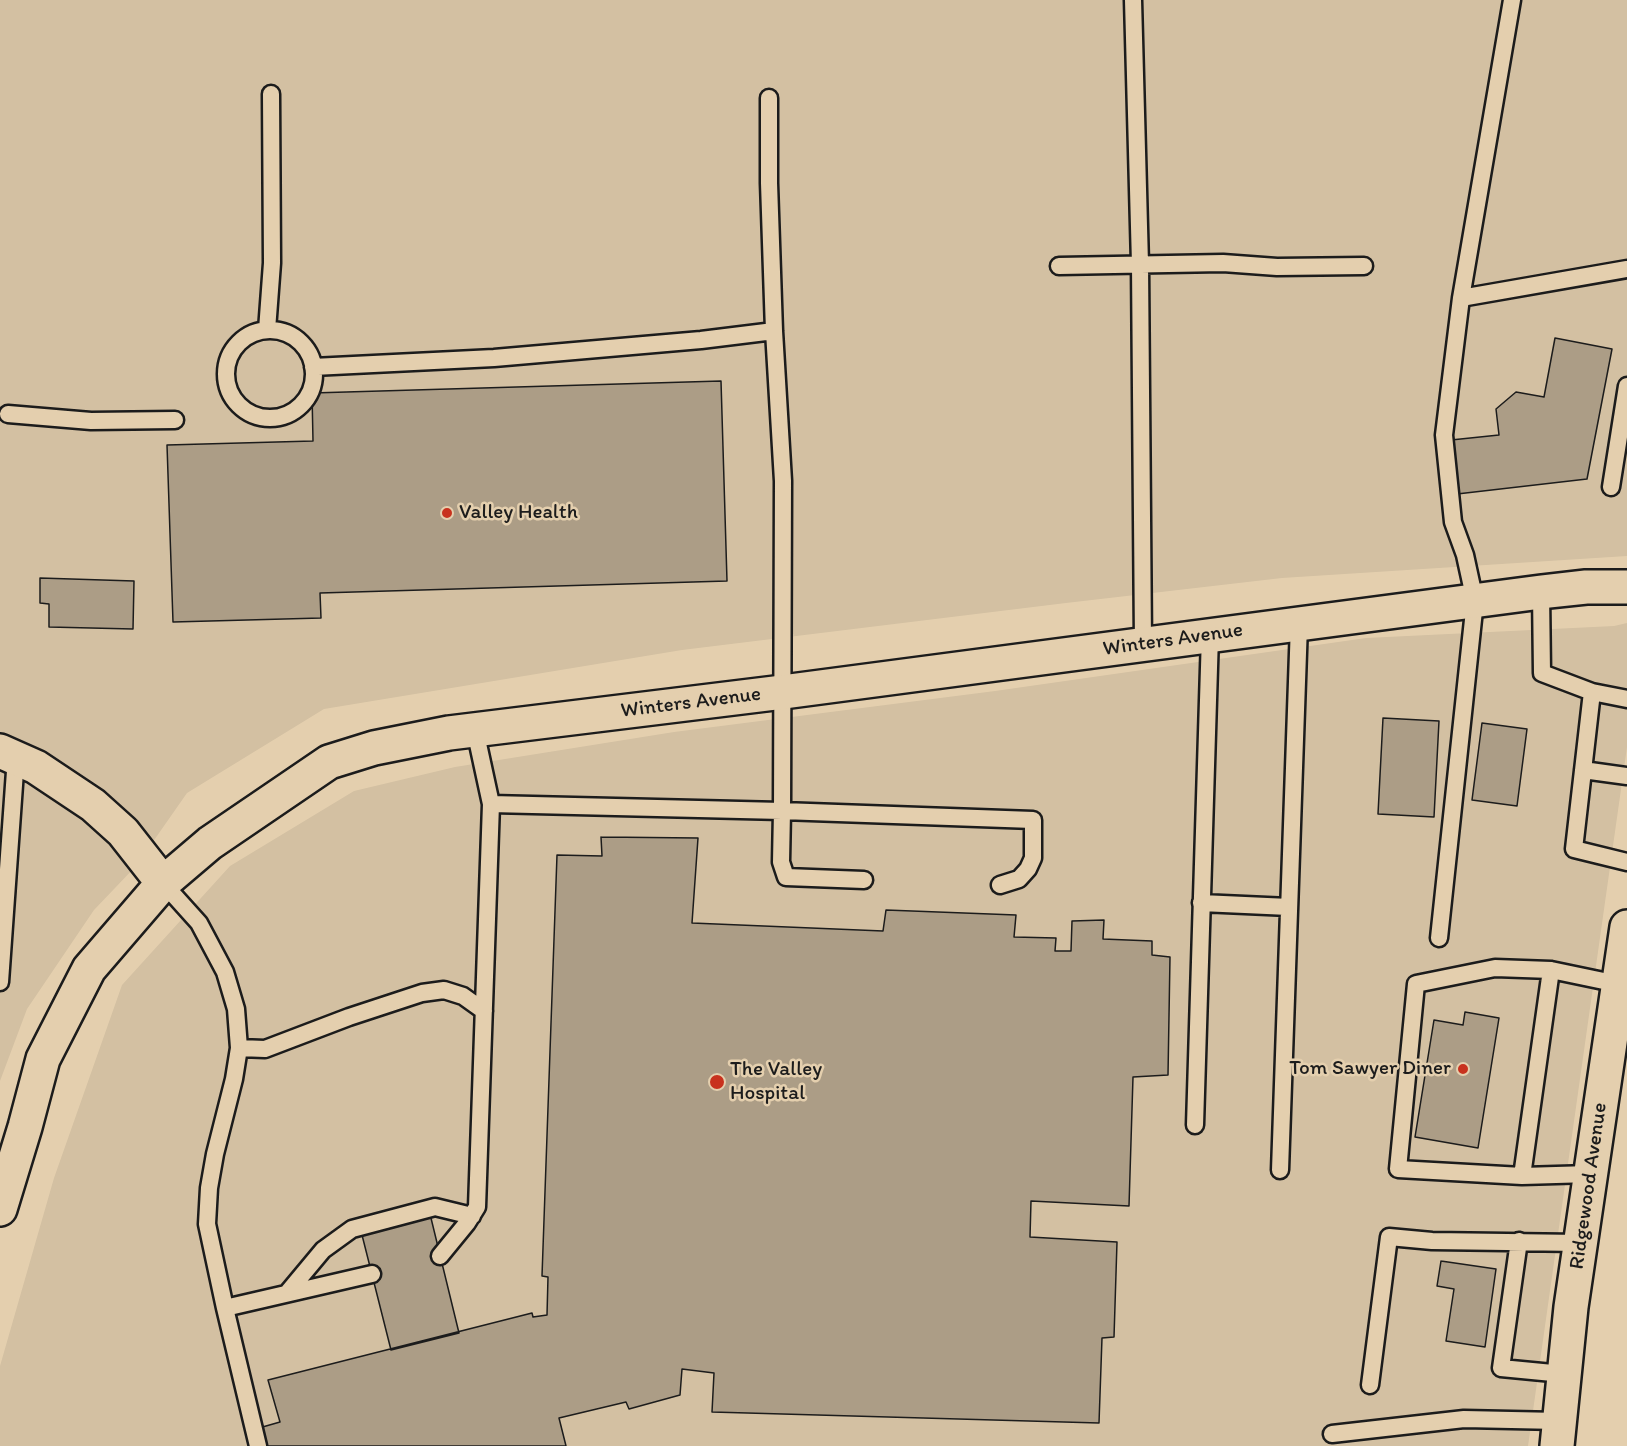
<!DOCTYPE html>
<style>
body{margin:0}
canvas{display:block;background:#e4cfae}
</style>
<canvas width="1627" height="1446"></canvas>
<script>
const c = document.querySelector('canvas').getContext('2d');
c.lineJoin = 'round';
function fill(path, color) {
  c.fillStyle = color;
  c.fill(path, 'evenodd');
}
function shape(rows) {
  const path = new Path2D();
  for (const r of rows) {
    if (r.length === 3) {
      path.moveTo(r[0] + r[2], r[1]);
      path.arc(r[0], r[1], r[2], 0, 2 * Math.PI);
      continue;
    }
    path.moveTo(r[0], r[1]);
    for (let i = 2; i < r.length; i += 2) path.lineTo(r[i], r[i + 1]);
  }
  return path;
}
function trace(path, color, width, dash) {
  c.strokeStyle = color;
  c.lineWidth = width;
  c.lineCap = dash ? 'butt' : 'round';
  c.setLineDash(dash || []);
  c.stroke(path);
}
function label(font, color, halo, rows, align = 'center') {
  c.font = font + ' Itim,sans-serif';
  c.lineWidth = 5;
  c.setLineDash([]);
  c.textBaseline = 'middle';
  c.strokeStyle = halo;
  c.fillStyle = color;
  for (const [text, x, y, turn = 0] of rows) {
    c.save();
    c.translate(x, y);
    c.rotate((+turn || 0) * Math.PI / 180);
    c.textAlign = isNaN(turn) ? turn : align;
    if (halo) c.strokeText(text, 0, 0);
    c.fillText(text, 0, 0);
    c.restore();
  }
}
fill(shape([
 [0,0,1627,0,1627,556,1282,578,1066,603,682,650,324,709,187,793,136,866,94,910,27,1009,0,1081],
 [1627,623,1627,747,1528,1446,0,1446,0,1366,54,1178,122,985,230,866,354,791,455,767,674,732,995,691,1366,638,1614,626]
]), '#d3c0a2');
const building = shape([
 [1555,338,1612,349,1587,479,1457,494,1451,440,1499,435,1496,409,1516,392,1544,397,1555,338],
 [721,381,727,581,320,593,321,618,173,622,167,445,313,441,312,393,721,381],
 [40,578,134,581,133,629,49,627,49,604,40,603,40,578],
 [1383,718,1439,721,1434,817,1378,814,1383,718],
 [1482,723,1527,729,1517,806,1472,800,1482,723],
 [601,837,698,838,692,923,883,931,886,910,1016,915,1014,937,1056,938,1055,951,1071,951,1072,921,1104,920,1103,939,1152,941,1152,955,1170,957,1168,1075,1133,1077,1129,1206,1031,1201,1030,1237,1117,1242,1114,1337,1102,1338,1099,1423,712,1412,714,1373,682,1369,680,1395,629,1409,626,1402,559,1418,566,1446,263,1446,259,1428,280,1422,268,1380,532,1313,533,1317,547,1315,548,1277,542,1276,557,855,602,856,601,837],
 [1465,1012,1499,1018,1478,1148,1415,1137,1434,1020,1463,1025,1465,1012],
 [430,1214,459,1333,391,1350,361,1231,430,1214],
 [1441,1261,1496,1269,1485,1347,1446,1341,1454,1289,1437,1286,1441,1261]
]);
fill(building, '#ac9d86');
trace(building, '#1c1c1c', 1.5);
const lane = shape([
 [1133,0,1140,264,1143,644],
 [769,98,769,183,774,331,783,481,782,811,1033,820,1033,858,1028,869,1019,879,1000,885],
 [1059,266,1223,263,1277,267,1364,266],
 [1461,298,1627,269],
 [267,330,272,263,271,94],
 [270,374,44],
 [313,367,494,358,701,340,774,331],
 [8,414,91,421,175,420],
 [1611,487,1627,386],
 [1541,592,1542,673,1592,692,1574,849,1627,862],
 [1592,692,1627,699],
 [1583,770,1627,776],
 [491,804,782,811,781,862,786,877,864,880],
 [163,883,199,923,225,972,236,1009,239,1048,234,1079,215,1154,209,1188,207,1224,225,1308,372,1274],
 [1201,903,1289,907],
 [1439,938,1475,601,1465,555,1453,522,1444,435,1461,298,1512,0],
 [0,982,16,757],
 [239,1048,265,1049,349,1017,422,993,444,990,463,996,484,1011],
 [1195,1125,1210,635],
 [1280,1170,1299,624],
 [1590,1174,1522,1176,1398,1169,1416,984,1495,968,1551,970,1618,984],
 [1522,1176,1551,970],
 [1519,1241,1501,1368,1563,1374],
 [440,1256,467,1223,477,1207,491,804,475,730],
 [288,1292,323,1250,352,1229,435,1207,472,1216],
 [225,1308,258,1446],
 [1370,1385,1389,1237,1432,1241,1581,1243],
 [1332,1434,1464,1419,1559,1421]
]);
const street = shape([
 [0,751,36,767,93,805,123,832,163,883],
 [0,1209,25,1127,43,1059,89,969,163,883,210,843,329,762,374,748,449,733,783,692,1541,592,1586,587,1627,587]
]);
const primary = shape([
 [1557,1446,1571,1307,1627,927]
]);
trace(lane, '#1c1c1c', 21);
trace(street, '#1c1c1c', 38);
trace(primary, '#1c1c1c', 38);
trace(lane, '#e4cfae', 16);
trace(street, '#e4cfae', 33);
trace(primary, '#e4cfae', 33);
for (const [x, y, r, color] of [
 [447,513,6,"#c8321e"],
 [1463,1069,6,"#c8321e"],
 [717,1082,8,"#c8321e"]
]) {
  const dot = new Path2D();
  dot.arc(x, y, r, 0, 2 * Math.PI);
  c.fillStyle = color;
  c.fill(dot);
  trace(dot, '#e4cfae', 2);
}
label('21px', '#1c1c1c', '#e4cfae', [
 ["Valley Health",459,513],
 ["Tom Sawyer Diner",1451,1069,"right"],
 ["The Valley",730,1070],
 ["Hospital",730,1094]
], 'left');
label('21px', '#1c1c1c', '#e4cfae', [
 ["Winters Avenue",1173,640,-8],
 ["Winters Avenue",691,703,-7],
 ["Ridgewood Avenue",1589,1186,-82]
]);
</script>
